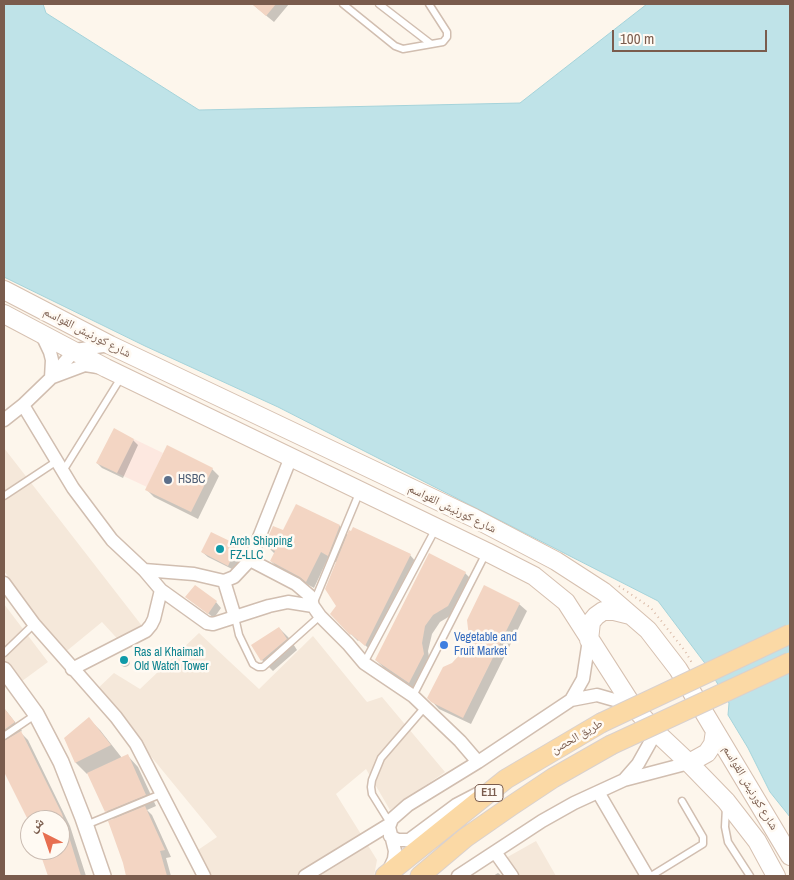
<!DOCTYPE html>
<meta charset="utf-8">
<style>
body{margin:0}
#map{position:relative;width:794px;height:880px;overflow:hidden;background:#fdf6ec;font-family:"Archivo Narrow","Noto Naskh Arabic",sans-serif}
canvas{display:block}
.frame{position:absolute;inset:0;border:5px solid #7a5c4d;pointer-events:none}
.north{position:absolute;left:20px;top:810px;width:50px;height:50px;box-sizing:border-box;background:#fffaf3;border:1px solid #cabbb1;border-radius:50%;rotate:319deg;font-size:14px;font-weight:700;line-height:20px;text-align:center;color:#7a5c4d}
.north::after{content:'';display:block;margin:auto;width:18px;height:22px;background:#e76f51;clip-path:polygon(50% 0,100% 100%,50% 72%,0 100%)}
.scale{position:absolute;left:612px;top:30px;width:155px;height:22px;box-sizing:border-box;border:2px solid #7a5c4d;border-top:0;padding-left:6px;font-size:15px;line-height:18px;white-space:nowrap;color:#7a5c4d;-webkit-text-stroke:4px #fffaf3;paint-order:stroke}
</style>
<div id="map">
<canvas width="794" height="880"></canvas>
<div class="frame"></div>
<div class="north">ش</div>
<div class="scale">100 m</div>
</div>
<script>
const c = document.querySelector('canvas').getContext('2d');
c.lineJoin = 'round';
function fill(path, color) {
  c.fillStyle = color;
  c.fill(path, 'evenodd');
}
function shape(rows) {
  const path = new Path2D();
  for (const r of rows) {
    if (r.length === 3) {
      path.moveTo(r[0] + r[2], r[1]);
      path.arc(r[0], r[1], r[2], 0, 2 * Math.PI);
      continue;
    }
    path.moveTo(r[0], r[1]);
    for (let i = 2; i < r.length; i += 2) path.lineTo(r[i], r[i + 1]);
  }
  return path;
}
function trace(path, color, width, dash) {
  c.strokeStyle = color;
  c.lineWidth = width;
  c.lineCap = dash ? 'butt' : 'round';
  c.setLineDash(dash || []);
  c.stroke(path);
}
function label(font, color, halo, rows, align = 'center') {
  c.font = font + ' "Archivo Narrow","Noto Naskh Arabic",sans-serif';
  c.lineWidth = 5;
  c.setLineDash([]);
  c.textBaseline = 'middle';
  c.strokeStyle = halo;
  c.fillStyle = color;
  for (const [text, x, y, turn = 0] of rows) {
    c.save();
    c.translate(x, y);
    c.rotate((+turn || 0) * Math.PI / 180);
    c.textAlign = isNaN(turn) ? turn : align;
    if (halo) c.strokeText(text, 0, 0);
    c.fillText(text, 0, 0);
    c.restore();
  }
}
fill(shape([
 [4,448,146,631,124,646,102,622,63,654,4,571],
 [4,604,48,662,18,684,4,665],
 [199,633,259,689,313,636,367,702,382,697,445,772,390,810,366,769,336,794,377,860,374,876,210,876,195,852,217,837,117,715,94,692,114,673,140,689],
 [536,841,556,876,514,876,504,859]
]), '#f5e8da');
fill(shape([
 [134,439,163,453,147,487,117,473]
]), '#fde8e0');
const water = shape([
 [4,4,43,4,46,13,199,110,520,103,647,4,790,4,790,817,770,792,748,748,728,715,729,703,707,666,658,601,278,407,145,346,4,277,4,4]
]);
fill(water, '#bfe3e8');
trace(water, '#a5d3da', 1);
fill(shape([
 [252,4,289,4,274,22],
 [133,440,138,445,123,478,102,468,97,463],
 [212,469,219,476,198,519,154,497,147,490],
 [296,506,340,526,348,535,410,555,417,563,373,652,359,640,358,641,331,614,337,606,337,563,328,558,314,588,278,568,271,561,275,554,266,545,283,532],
 [212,534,237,546,243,552,234,570,208,557,202,552],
 [465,573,472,580,455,613,440,622,432,634,428,651,430,662,416,690,384,668,376,660],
 [187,597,216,602,221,608,214,618],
 [519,604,527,611,471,724,439,709,429,698,453,664,465,651],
 [279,628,290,639,297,650,273,671,262,660,253,645],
 [125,662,5],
 [4,708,22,731,20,732,28,740,70,826,86,876,50,876,41,850,60,850,60,820,30,820,30,821,4,769],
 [89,719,100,730,122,758,128,756,138,767,156,806,147,810,152,815,171,857,166,858,171,876,128,876,115,820,106,811,89,773,87,774,76,763,65,739],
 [498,873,502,876,493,876]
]), '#0003');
fill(shape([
 [252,4,276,4,266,16],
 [114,428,134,439,117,473,96,463],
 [167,445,213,468,191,512,145,490],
 [296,504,340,525,328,556,321,552,306,582,300,577,270,561,275,551,264,546,273,526,283,530],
 [353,527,411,554,365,646,351,634,350,635,330,614,336,606,325,589,349,530,351,531],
 [211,532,238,545,228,566,201,552],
 [429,553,466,572,448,606,433,615,425,626,422,643,424,654,409,683,375,660],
 [195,585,217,601,208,614,185,597],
 [484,585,520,603,463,718,431,702,427,698,443,667,452,663,464,650,469,637,467,620],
 [279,627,287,639,261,661,251,645],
 [4,708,15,722,4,730],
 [89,717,111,745,75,763,64,738],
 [21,731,62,814,81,876,48,876,39,850,60,850,60,820,28,820,4,772,4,741],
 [128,754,146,795,105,812,87,773],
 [145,806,165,850,160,851,167,876,126,876,123,863,108,821]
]), '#f3d5c3');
const service = shape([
 [343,4,395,46,403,49,443,42,447,37,447,32,429,4],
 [379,4,431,44],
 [63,471,122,376],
 [4,496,57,461],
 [314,602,360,491],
 [235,617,239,635,253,664,258,667,263,667,320,616],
 [4,653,34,624],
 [364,663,436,528],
 [413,696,486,553],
 [4,736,35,715],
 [726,807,725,827,728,842,750,876],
 [390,823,372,794,371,787,372,780,381,758,425,707],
 [86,825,161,794],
 [651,876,703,844,703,837,682,801]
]);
const minor = shape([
 [41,333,50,352,52,360,51,378],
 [53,377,85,365,98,367],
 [23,405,73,488,112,540,144,570,161,590,154,619,151,625,146,631,72,669],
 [4,420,23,405,51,378,75,350,110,345],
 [250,560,296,584,310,596,313,606],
 [144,570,194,574,224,581,234,577,250,560,291,457],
 [224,581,235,617],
 [4,583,34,624,116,717,136,744,204,876],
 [161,590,207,623,213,624,269,606,288,602,313,606,320,616,348,644,364,663,413,696,460,741,478,762],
 [571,700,583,679,589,640],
 [624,780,638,764,656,732],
 [598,792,647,876],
 [390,836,398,840,409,840,456,805,479,793],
 [495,852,512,876],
 [389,870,394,859,395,851,389,827,392,819,408,805,478,762,571,700,597,695,632,705],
 [305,876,390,824],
 [458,876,542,821,574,803,624,780,689,763]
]);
const tertiary = shape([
 [4,670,36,714,61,762,83,818,103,876]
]);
const secondary = shape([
 [4,290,110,345,474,518,556,561,604,592,648,630,678,669,790,856],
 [4,314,106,368,487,552,534,576,566,602,632,705,656,732,689,763,726,801,757,841,776,876],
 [589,640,591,622,596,616,603,611,614,611,630,615],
 [689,763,707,753,713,744,715,731]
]);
const primary = shape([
 [385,876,506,779,601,723],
 [420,876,465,838,511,806,553,778,611,745]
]);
trace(service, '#d1beb0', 9);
trace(minor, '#d1beb0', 15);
trace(tertiary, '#d1beb0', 18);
trace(secondary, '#d6c0b0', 20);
trace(primary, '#dad1cd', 21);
trace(shape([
 [619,586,651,608,685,651,692,663]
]), '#d9b8a5', 2, [1, 4]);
trace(service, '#fff', 6);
trace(minor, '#fff', 12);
trace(tertiary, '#fff', 15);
trace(secondary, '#fff', 18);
trace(primary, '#fbd9a5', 19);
const primaryBridge = shape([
 [601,723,790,634],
 [611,745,790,662]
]);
trace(primaryBridge, '#dad1cd', 21, []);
trace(primaryBridge, '#fbd9a5', 19);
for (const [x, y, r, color] of [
 [168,480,5,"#5c6f8a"],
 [220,549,5,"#0f9aa8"],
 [444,645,5,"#3f7fe0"],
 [124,660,5,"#0f9aa8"]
]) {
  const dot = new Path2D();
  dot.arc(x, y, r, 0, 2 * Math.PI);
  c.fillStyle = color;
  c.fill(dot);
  trace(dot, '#fffaf3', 2);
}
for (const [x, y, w] of [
 [489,793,28]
]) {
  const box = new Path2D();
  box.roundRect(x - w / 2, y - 8.5, w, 17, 4);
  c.fillStyle = '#fffaf3';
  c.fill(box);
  trace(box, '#7a5c4d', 1);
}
label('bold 11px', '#7a5c4d', null, [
 ["E11",489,793]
]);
label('12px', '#7a5c4d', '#fffaf3', [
 ["شارع كورنيش القواسم",87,333,27],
 ["شارع كورنيش القواسم",452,509,26],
 ["طريق الحصن",577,737,-30],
 ["شارع كورنيش القواسم",750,788,59]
]);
label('12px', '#4e5e75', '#fffaf3', [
 ["HSBC",178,480]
], 'left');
label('12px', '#0d838f', '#fffaf3', [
 ["Arch Shipping",230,542],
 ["FZ-LLC",230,556],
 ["Ras al Khaimah",134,653],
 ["Old Watch Tower",134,667]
], 'left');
label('12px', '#366cbe', '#fffaf3', [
 ["Vegetable and",454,638],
 ["Fruit Market",454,652]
], 'left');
</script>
